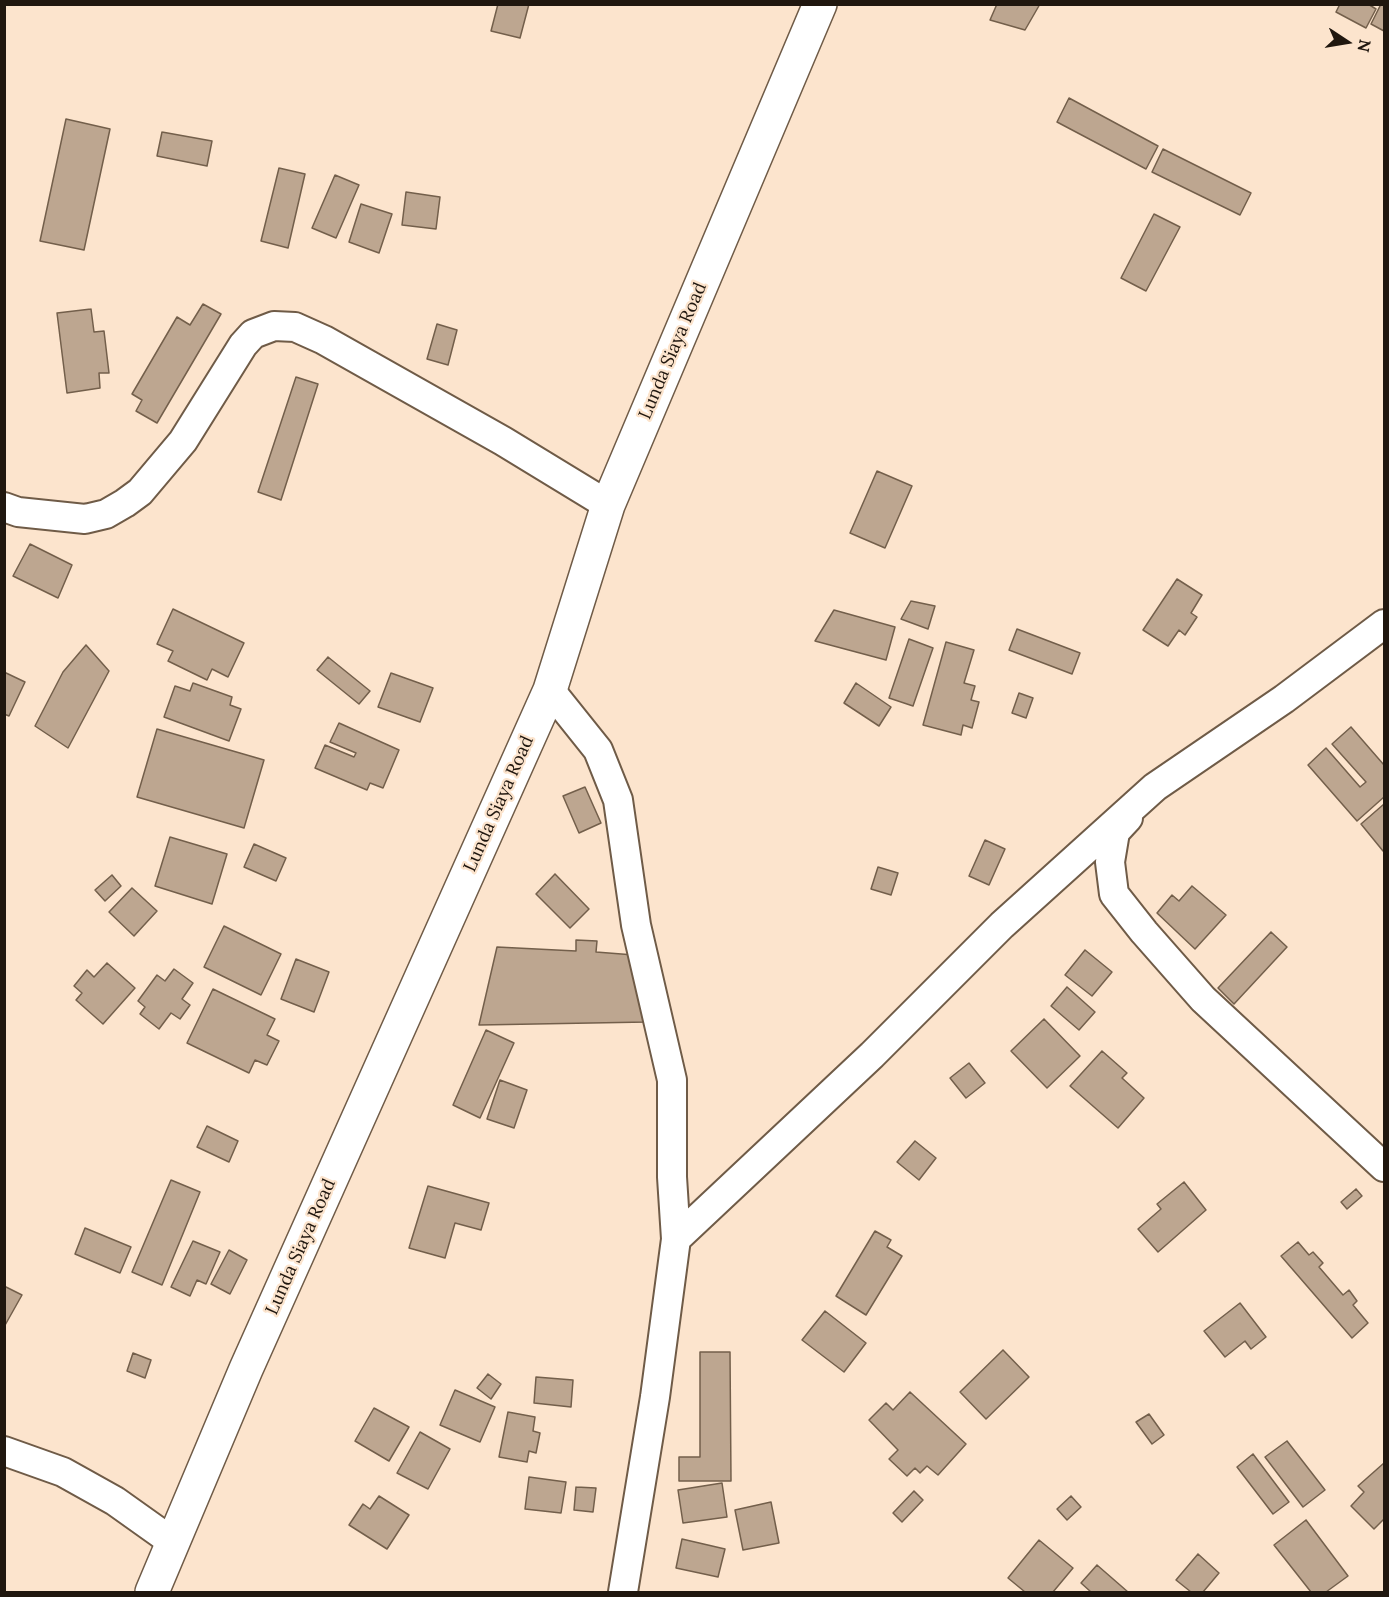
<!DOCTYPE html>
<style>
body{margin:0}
#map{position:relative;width:1389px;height:1597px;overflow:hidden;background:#fce4cd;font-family:Lora,serif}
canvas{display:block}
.frame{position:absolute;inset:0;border:6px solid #20170f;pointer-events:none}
.north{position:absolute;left:1317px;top:12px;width:60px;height:60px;-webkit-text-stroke:4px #fce4cd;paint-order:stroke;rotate:102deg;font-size:16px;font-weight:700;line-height:24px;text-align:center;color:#20170f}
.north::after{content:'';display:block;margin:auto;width:21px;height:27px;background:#20170f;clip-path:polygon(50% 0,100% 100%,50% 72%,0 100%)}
</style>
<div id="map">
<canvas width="1389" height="1597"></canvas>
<div class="frame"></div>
<div class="north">N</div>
</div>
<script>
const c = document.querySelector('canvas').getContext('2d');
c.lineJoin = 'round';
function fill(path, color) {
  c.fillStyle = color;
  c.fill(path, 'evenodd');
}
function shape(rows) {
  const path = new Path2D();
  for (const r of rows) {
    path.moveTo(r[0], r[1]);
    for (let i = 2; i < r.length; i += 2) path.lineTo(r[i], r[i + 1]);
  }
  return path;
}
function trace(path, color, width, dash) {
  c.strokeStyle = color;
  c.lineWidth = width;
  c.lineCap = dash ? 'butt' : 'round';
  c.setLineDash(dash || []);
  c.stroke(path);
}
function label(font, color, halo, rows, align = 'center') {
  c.font = font + ' Lora,serif';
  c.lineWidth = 4.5;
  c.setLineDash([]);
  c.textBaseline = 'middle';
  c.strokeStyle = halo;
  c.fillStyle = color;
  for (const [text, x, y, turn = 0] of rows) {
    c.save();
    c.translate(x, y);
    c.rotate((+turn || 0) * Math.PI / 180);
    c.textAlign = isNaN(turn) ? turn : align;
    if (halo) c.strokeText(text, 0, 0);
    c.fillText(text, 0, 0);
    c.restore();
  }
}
const building = shape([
 [498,4,529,4,520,38,491,31,498,4],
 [997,4,1040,4,1025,30,990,20,997,4],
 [1340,4,1368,4,1376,9,1366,28,1336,12,1340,4],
 [1381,4,1384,4,1384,31,1371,24,1381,4],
 [1069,98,1158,146,1146,169,1057,122,1069,98],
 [66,119,110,129,84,250,40,241,66,119],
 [162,132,212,141,207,166,157,156,162,132],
 [1163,149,1251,193,1240,215,1152,172,1163,149],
 [279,168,305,174,288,248,261,241,279,168],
 [335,175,359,185,336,238,312,228,335,175],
 [406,192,440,197,436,229,402,225,406,192],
 [361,204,392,214,379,253,349,242,361,204],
 [1154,214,1180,227,1146,291,1121,278,1154,214],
 [203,304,221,314,157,423,136,411,142,400,132,394,177,317,190,325,203,304],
 [91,309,94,332,104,331,109,373,99,373,100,388,67,393,57,313,91,309],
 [437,324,457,330,448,365,427,359,437,324],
 [296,377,318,384,281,500,258,492,296,377],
 [877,471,912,486,885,548,850,533,877,471],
 [30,544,72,565,58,598,13,576,30,544],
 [1177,579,1202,595,1191,613,1197,617,1185,635,1179,630,1168,646,1143,630,1177,579],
 [911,601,935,606,928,629,901,619,911,601],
 [173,609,244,643,228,677,212,669,207,680,168,661,173,651,157,644,173,609],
 [834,610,895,627,886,660,815,641,834,610],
 [1017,629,1080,653,1072,674,1009,650,1017,629],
 [909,639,933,648,913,706,889,698,909,639],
 [946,642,974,650,964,683,975,686,971,700,979,702,972,728,963,725,961,735,923,725,946,642],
 [86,645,109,671,68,748,35,726,63,672,86,645],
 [328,657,370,691,359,704,317,670,328,657],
 [4,672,25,682,9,716,4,714,4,672],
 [391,673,433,688,420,722,378,707,391,673],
 [193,683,232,697,230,705,241,709,229,741,164,717,175,686,190,691,193,683],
 [856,683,891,707,879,726,844,703,856,683],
 [1019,693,1033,698,1026,718,1012,713,1019,693],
 [339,723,399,750,383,788,370,783,367,790,315,768,325,745,354,757,356,753,330,742,339,723],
 [1351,727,1384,765,1384,797,1357,821,1308,765,1326,748,1360,787,1366,782,1332,744,1351,727],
 [157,729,264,760,244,828,137,797,157,729],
 [585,787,601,823,579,833,563,796,585,787],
 [1384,804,1384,850,1383,851,1361,824,1384,804],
 [170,837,227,854,212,904,155,886,170,837],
 [985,840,1005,849,989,885,969,876,985,840],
 [254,844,286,858,276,881,244,867,254,844],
 [878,867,898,873,891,895,871,889,878,867],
 [555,874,589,909,570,928,536,894,555,874],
 [112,875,121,886,105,901,95,890,112,875],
 [1192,886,1226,915,1195,949,1157,913,1172,895,1179,901,1192,886],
 [132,888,157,911,134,936,109,912,132,888],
 [224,926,281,954,261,995,204,967,224,926],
 [1271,932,1287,947,1234,1004,1218,988,1271,932],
 [576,940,597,941,596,952,634,955,647,1022,479,1025,497,947,576,951,576,940],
 [1085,950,1112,972,1092,996,1065,975,1085,950],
 [296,959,329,972,314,1012,281,999,296,959],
 [107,963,135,988,103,1024,76,1000,82,993,74,986,87,970,94,977,107,963],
 [174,969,193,983,182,999,190,1005,180,1019,171,1013,159,1029,140,1014,145,1007,138,1001,157,975,165,981,174,969],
 [1067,987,1095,1012,1079,1030,1051,1006,1067,987],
 [213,989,275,1019,267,1035,279,1041,267,1065,255,1060,249,1073,187,1043,213,989],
 [1044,1019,1080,1056,1047,1088,1011,1051,1044,1019],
 [486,1030,514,1043,480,1118,453,1105,486,1030],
 [1102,1051,1127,1073,1122,1078,1144,1098,1118,1128,1070,1086,1102,1051],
 [969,1063,985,1083,966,1098,950,1078,969,1063],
 [500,1080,527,1090,514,1128,487,1119,500,1080],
 [207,1126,238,1141,229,1162,197,1147,207,1126],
 [915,1141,936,1158,919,1180,897,1162,915,1141],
 [171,1180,200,1192,162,1285,132,1272,171,1180],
 [1184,1182,1206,1210,1158,1252,1138,1229,1161,1209,1157,1204,1184,1182],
 [428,1186,489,1203,481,1230,455,1223,445,1258,409,1248,428,1186],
 [1356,1189,1362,1196,1347,1209,1341,1202,1356,1189],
 [85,1228,131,1247,120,1273,75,1254,85,1228],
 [875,1231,891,1240,887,1247,902,1256,866,1315,836,1296,875,1231],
 [193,1241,220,1252,206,1284,197,1280,190,1296,171,1287,193,1241],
 [1298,1242,1309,1255,1313,1252,1323,1263,1319,1267,1343,1295,1349,1290,1357,1301,1353,1305,1368,1323,1352,1338,1281,1256,1298,1242],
 [229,1250,247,1260,230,1294,211,1284,229,1250],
 [4,1286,22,1295,4,1327,4,1286],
 [1240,1303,1266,1337,1251,1349,1245,1341,1225,1357,1204,1331,1240,1303],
 [825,1311,866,1343,844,1372,802,1340,825,1311],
 [1003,1350,1029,1377,986,1419,960,1392,1003,1350],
 [700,1352,730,1352,731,1481,679,1481,679,1457,700,1457,700,1352],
 [133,1353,151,1360,145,1378,127,1371,133,1353],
 [488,1374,501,1384,491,1399,477,1388,488,1374],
 [536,1377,573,1380,571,1407,534,1403,536,1377],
 [455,1390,495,1407,480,1442,440,1425,455,1390],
 [910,1392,966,1444,938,1475,927,1466,920,1473,915,1468,907,1476,889,1459,898,1450,869,1420,886,1403,893,1410,910,1392],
 [374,1408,409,1427,389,1461,355,1441,374,1408],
 [508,1412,535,1417,533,1431,540,1433,536,1453,529,1451,527,1462,499,1457,508,1412],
 [1149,1414,1164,1435,1152,1444,1136,1422,1149,1414],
 [420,1432,450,1449,428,1489,397,1473,420,1432],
 [1287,1441,1325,1490,1303,1507,1265,1457,1287,1441],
 [1253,1454,1289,1502,1273,1514,1237,1467,1253,1454],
 [1384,1463,1384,1519,1374,1529,1351,1506,1364,1492,1358,1486,1384,1463],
 [529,1477,566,1482,561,1513,525,1509,529,1477],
 [722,1483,727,1517,683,1523,678,1490,722,1483],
 [576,1487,596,1488,593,1512,574,1510,576,1487],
 [914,1491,923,1500,902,1522,893,1513,914,1491],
 [379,1496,409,1515,387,1549,349,1525,363,1504,370,1509,379,1496],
 [1071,1496,1081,1507,1067,1520,1057,1509,1071,1496],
 [771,1502,779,1543,743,1550,735,1510,771,1502],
 [1306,1520,1348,1576,1326,1592,1311,1592,1274,1545,1306,1520],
 [682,1539,725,1549,718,1577,676,1568,682,1539],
 [1039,1540,1073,1568,1053,1592,1025,1592,1008,1578,1039,1540],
 [1198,1554,1219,1573,1203,1592,1191,1592,1176,1580,1198,1554],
 [1097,1565,1128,1592,1091,1592,1081,1583,1097,1565]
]);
fill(building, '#bda690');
trace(building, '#735f4b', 1.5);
const minor = shape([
 [4,507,18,512,85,519,106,514,125,503,140,492,183,441,243,345,253,334,274,326,295,327,324,340,503,441,608,505],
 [550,690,598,750,618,800,636,925,672,1080,672,1177,676,1239,655,1397,623,1592],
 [1128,818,1115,832,1110,862,1114,894,1144,932,1203,999,1384,1167],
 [676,1239,872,1055,1002,925,1155,787,1284,699,1384,624],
 [4,1451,63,1472,115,1501,174,1543]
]);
const primary = shape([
 [152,1592,246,1369,550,690,608,505,820,4]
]);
trace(minor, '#6f5b47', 32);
trace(primary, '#6f5b47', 36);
trace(minor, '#fff', 28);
trace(primary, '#fff', 33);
label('18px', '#20170f', '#fce4cd', [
 ["Lunda Siaya Road",673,351,-67],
 ["Lunda Siaya Road",499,804,-66],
 ["Lunda Siaya Road",301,1247,-66]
]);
</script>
